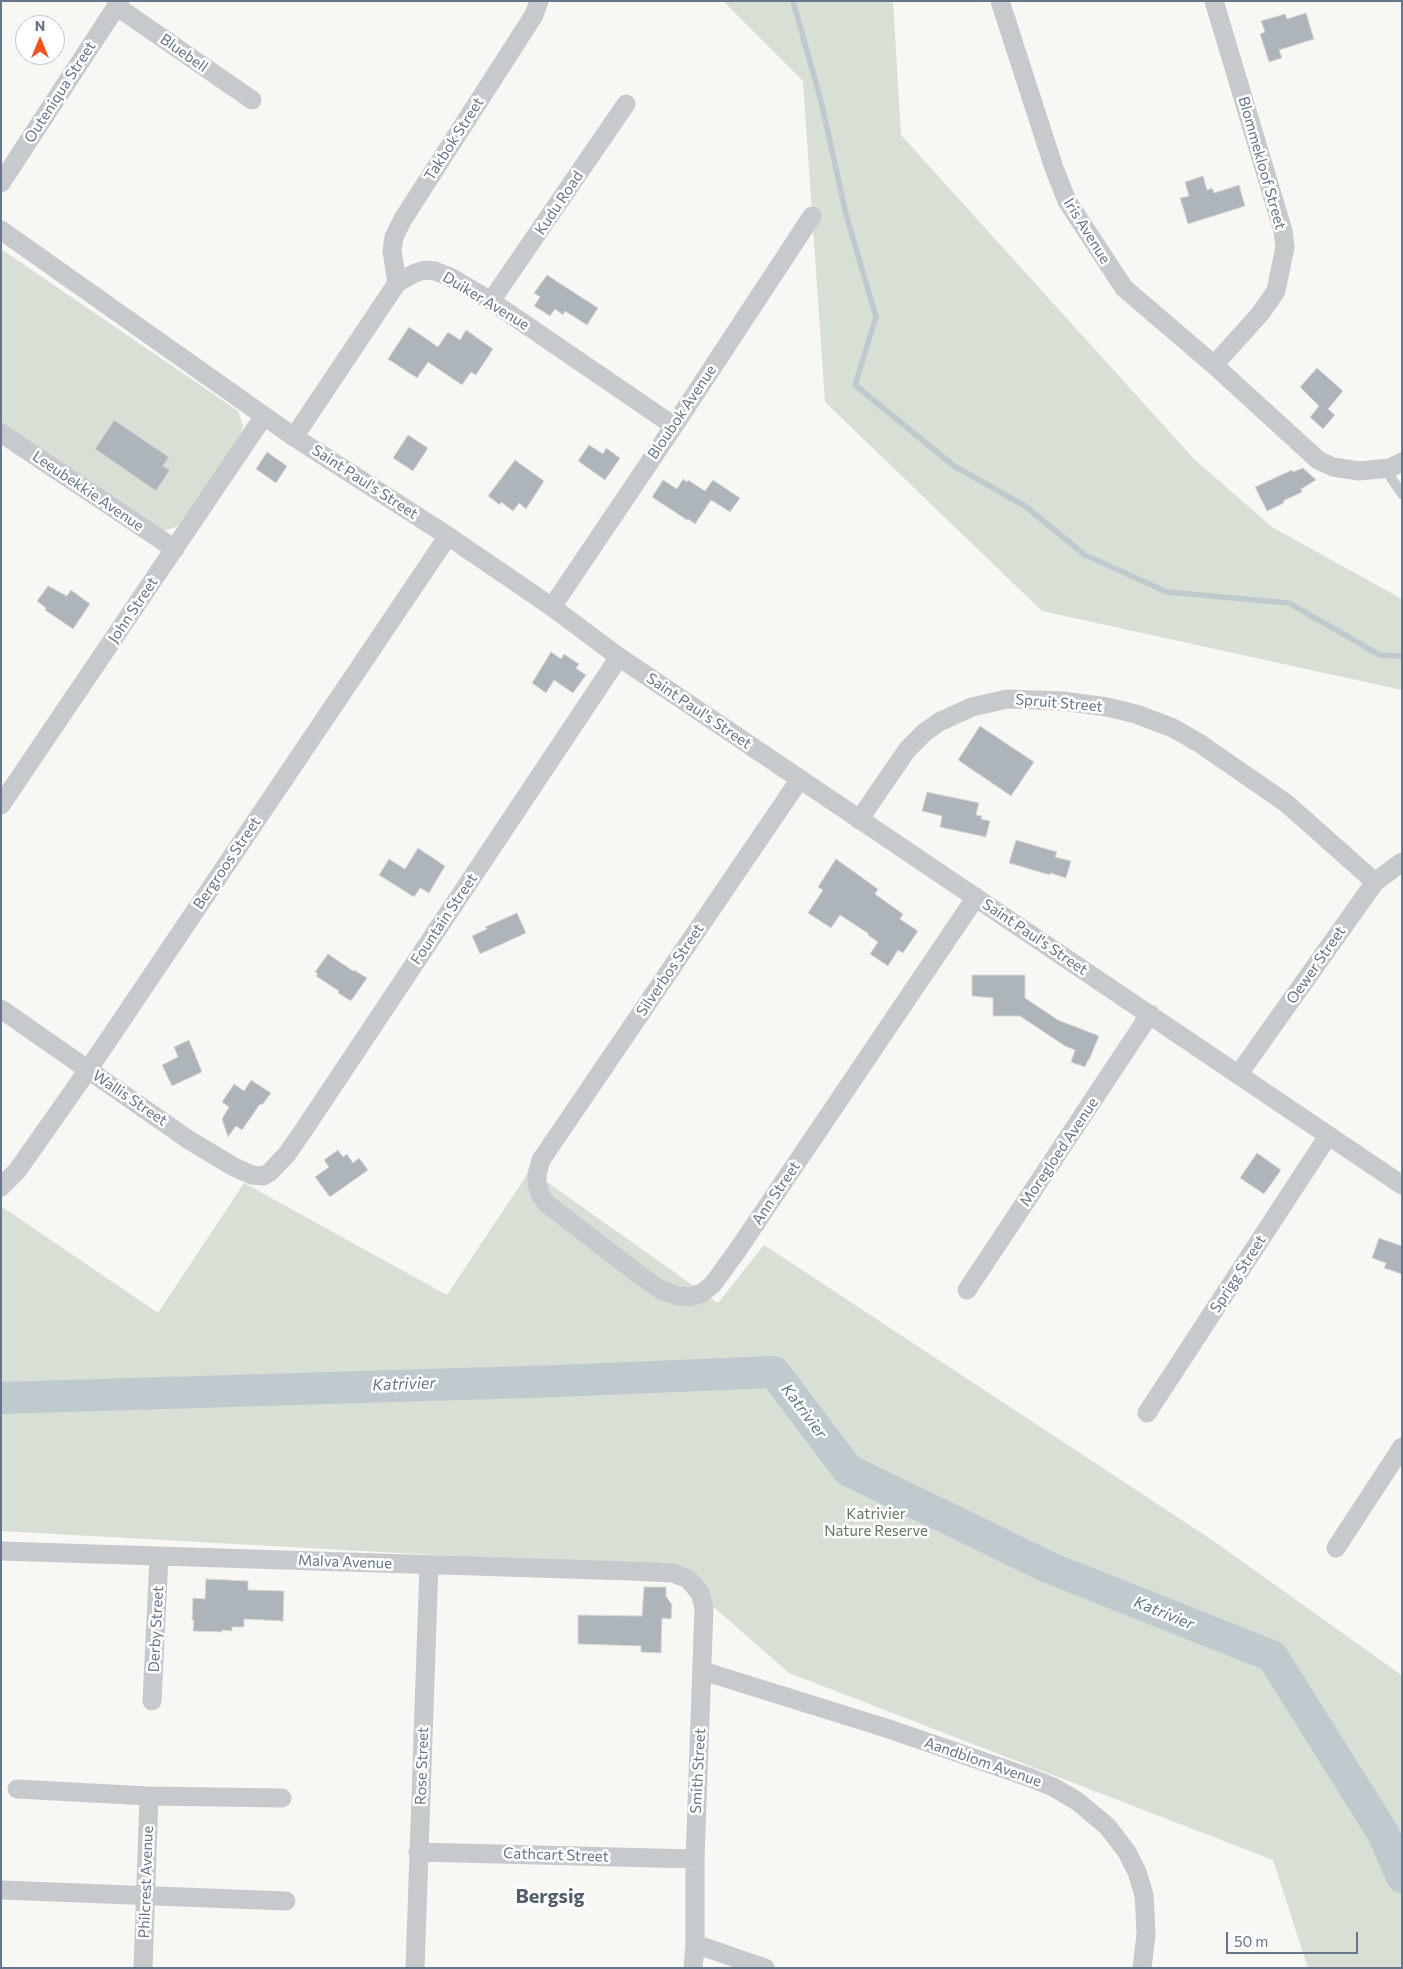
<!DOCTYPE html>
<style>
body{margin:0}
#map{position:relative;width:1403px;height:1969px;overflow:hidden;background:#f7f7f3;font-family:Commissioner,sans-serif}
canvas{display:block}
.frame{position:absolute;inset:0;border:2px solid #647687;pointer-events:none}
.north{position:absolute;left:15px;top:15px;width:50px;height:50px;box-sizing:border-box;background:#fff;border:1px solid #c1c8cf;border-radius:50%;rotate:0deg;font-size:14px;font-weight:700;line-height:20px;text-align:center;color:#647687}
.north::after{content:'';display:block;margin:auto;width:18px;height:22px;background:#ef521b;clip-path:polygon(50% 0,100% 100%,50% 72%,0 100%)}
.scale{position:absolute;left:1226px;top:1932px;width:132px;height:22px;box-sizing:border-box;border:2px solid #647687;border-top:0;padding-left:6px;font-size:15px;line-height:18px;white-space:nowrap;color:#647687;-webkit-text-stroke:4px #fff;paint-order:stroke}
</style>
<div id="map">
<canvas width="1403" height="1969"></canvas>
<div class="frame"></div>
<div class="north">N</div>
<div class="scale">50 m</div>
</div>
<script>
const c = document.querySelector('canvas').getContext('2d');
c.lineJoin = 'round';
function fill(path, color) {
  c.fillStyle = color;
  c.fill(path, 'evenodd');
}
function shape(rows) {
  const path = new Path2D();
  for (const r of rows) {
    path.moveTo(r[0], r[1]);
    for (let i = 2; i < r.length; i += 2) path.lineTo(r[i], r[i + 1]);
  }
  return path;
}
function trace(path, color, width, dash) {
  c.strokeStyle = color;
  c.lineWidth = width;
  c.lineCap = dash ? 'butt' : 'round';
  c.setLineDash(dash || []);
  c.stroke(path);
}
function label(font, color, halo, rows, align = 'center') {
  c.font = font + ' Commissioner,sans-serif';
  c.lineWidth = 5;
  c.setLineDash([]);
  c.textBaseline = 'middle';
  c.strokeStyle = halo;
  c.fillStyle = color;
  for (const [text, x, y, turn = 0] of rows) {
    c.save();
    c.translate(x, y);
    c.rotate((+turn || 0) * Math.PI / 180);
    c.textAlign = isNaN(turn) ? turn : align;
    if (halo) c.strokeText(text, 0, 0);
    c.fillText(text, 0, 0);
    c.restore();
  }
}
fill(shape([
 [723,1,893,1,901,135,1194,459,1272,527,1402,599,1402,690,1042,611,825,402,803,81],
 [1,249,238,411,243,426,240,436,181,522,176,527,163,531,1,426],
 [530,1170,718,1303,764,1245,1212,1540,1400,1674,1402,1679,1402,1968,1308,1968,1273,1860,789,1673,669,1568,1,1531,1,1206,158,1313,244,1183,447,1295]
]), '#d8dfd4');
trace(shape([
 [793,1,821,101,846,214,876,317,855,385,954,466,1025,506,1085,555,1167,592,1289,603,1380,655,1402,656]
]), '#bfcacf', 5.5);
trace(shape([
 [1,1398,558,1381,774,1372,848,1470,1050,1568,1272,1656,1383,1833,1402,1877]
]), '#bfcacf', 32);
const building = shape([
 [1306,13,1314,39,1279,50,1282,58,1269,62,1260,34,1265,32,1261,21,1285,14,1287,19,1306,13],
 [1203,176,1207,190,1212,188,1214,193,1239,185,1245,206,1188,224,1180,198,1189,196,1185,182,1203,176],
 [547,275,598,308,587,325,565,311,563,315,555,309,550,316,534,306,540,297,534,293,547,275],
 [409,327,438,347,448,332,460,340,466,330,493,349,476,375,471,372,462,385,428,362,417,378,388,359,409,327],
 [1317,368,1343,391,1328,409,1335,415,1323,429,1310,417,1319,406,1300,387,1317,368],
 [114,420,169,457,163,466,170,470,156,491,95,449,114,420],
 [408,435,428,448,413,471,393,458,408,435],
 [589,445,603,454,606,448,620,458,605,480,578,461,589,445],
 [267,452,287,466,276,483,256,469,267,452],
 [515,460,544,481,526,509,519,503,513,511,501,502,500,505,488,496,515,460],
 [1303,468,1316,480,1301,489,1302,492,1283,501,1284,503,1267,511,1255,487,1292,470,1293,472,1303,468],
 [683,479,687,482,688,480,705,491,713,480,740,498,730,512,711,500,695,524,688,519,687,520,652,497,663,480,677,489,683,479],
 [48,586,67,596,71,590,90,604,73,629,45,610,46,608,37,601,48,586],
 [551,652,561,659,564,654,579,664,576,668,586,675,573,693,554,680,546,693,532,683,551,652],
 [980,726,1034,762,1011,796,958,760,980,726],
 [927,792,979,803,976,815,982,816,981,819,990,821,986,837,940,827,942,816,922,811,927,792],
 [1016,840,1057,852,1055,857,1071,861,1066,878,1050,873,1050,875,1009,863,1016,840],
 [418,848,445,866,429,893,420,888,414,897,379,875,389,859,405,869,418,848],
 [836,859,878,889,875,894,903,914,900,919,918,931,903,953,898,950,888,966,870,954,878,942,868,935,869,934,840,915,831,928,808,913,823,890,818,887,836,859],
 [517,913,526,933,480,954,472,936,487,929,485,927,517,913],
 [328,954,353,971,354,970,367,978,351,1001,338,993,339,991,316,976,318,974,315,972,328,954],
 [972,975,1025,975,1025,998,1058,1020,1099,1036,1089,1060,1088,1060,1085,1067,1071,1062,1075,1050,1065,1046,1020,1016,993,1016,993,998,972,996,972,975],
 [189,1040,202,1072,172,1086,162,1065,178,1057,174,1047,189,1040],
 [251,1080,271,1093,262,1105,260,1104,242,1130,236,1126,228,1137,222,1119,229,1107,222,1102,234,1084,244,1091,251,1080],
 [338,1150,343,1157,347,1154,353,1163,359,1158,368,1170,330,1197,315,1177,329,1167,324,1160,338,1150],
 [1257,1153,1281,1170,1264,1194,1240,1178,1257,1153],
 [1379,1238,1402,1246,1402,1274,1384,1268,1386,1263,1372,1258,1379,1238],
 [206,1579,248,1581,248,1590,284,1591,283,1621,244,1619,244,1627,232,1627,232,1631,222,1630,222,1632,193,1631,194,1620,192,1620,193,1598,205,1599,206,1579],
 [644,1587,666,1587,666,1596,672,1605,671,1619,662,1618,661,1653,641,1652,641,1646,578,1644,578,1615,642,1616,644,1587]
]);
fill(building, '#adb5bb');
trace(building, '#d8d9d6', 1);
trace(shape([
 [1385,469,1402,494]
]), '#c6cacd', 10);
trace(shape([
 [1000,1,1054,168,1067,201,1124,288,1214,365,1318,460,1333,467,1359,471,1390,468,1402,462],
 [1214,1,1283,231,1285,247,1276,291,1260,314,1214,365],
 [116,6,252,100],
 [1,183,120,1],
 [1,230,294,437,448,536,552,607,619,657,1402,1185],
 [397,283,392,251,394,237,403,219,534,15,539,1],
 [491,301,626,104],
 [1,433,175,549],
 [294,437,397,283,415,273,425,270,435,271,450,277,491,301,674,426],
 [552,607,674,426,812,216],
 [800,779,541,1160,537,1174,537,1184,541,1196,546,1203,642,1277,661,1290,678,1296,690,1297,702,1293,713,1284,737,1251,976,897],
 [1,805,264,416],
 [859,820,907,750,925,732,939,722,972,707,1007,699,1063,701,1107,707,1136,714,1173,728,1199,743,1286,803,1375,882],
 [1,1009,189,1140,234,1167,252,1175,263,1176,270,1172,287,1154,301,1134,619,657],
 [1238,1075,1375,882,1402,862],
 [1,1187,17,1171,88,1070,448,536],
 [967,1290,1150,1014],
 [1147,1413,1328,1136],
 [1336,1548,1402,1447],
 [1,1551,630,1571,673,1573,688,1579,700,1593,704,1608,695,1859,695,1944,693,1968],
 [703,1671,889,1729,1031,1778,1053,1787,1077,1801,1108,1827,1127,1852,1137,1872,1144,1895,1145,1912,1146,1934,1142,1968],
 [152,1701,159,1557],
 [17,1789,149,1796,282,1798],
 [418,1852,695,1859],
 [2,1890,286,1901],
 [695,1944,765,1968],
 [143,1968,149,1796],
 [415,1968,429,1565]
]), '#c6cacd', 19);
label('15px', '#647687', '#fff', [
 ["Bluebell",184,53,35],
 ["Outeniqua Street",60,92,-57],
 ["Takbok Street",454,139,-57],
 ["Blommekloof Street",1262,163,74],
 ["Kudu Road",559,203,-56],
 ["Iris Avenue",1087,231,58],
 ["Duiker Avenue",486,301,31],
 ["Bloubok Avenue",682,412,-56],
 ["Saint Paul's Street",365,482,33],
 ["Leeubekkie Avenue",88,491,34],
 ["John Street",133,610,-56],
 ["Spruit Street",1059,703,5],
 ["Saint Paul's Street",699,711,34],
 ["Bergroos Street",227,863,-56],
 ["Fountain Street",444,919,-56],
 ["Saint Paul's Street",1035,937,34],
 ["Oewer Street",1316,965,-55],
 ["Silverbos Street",670,970,-56],
 ["Wallis Street",130,1098,34],
 ["Moregloed Avenue",1059,1152,-56],
 ["Ann Street",776,1193,-56],
 ["Sprigg Street",1238,1274,-57],
 ["Malva Avenue",345,1562,2],
 ["Derby Street",156,1629,-87],
 ["Aandblom Avenue",983,1762,19],
 ["Rose Street",422,1766,-88],
 ["Smith Street",698,1771,-87],
 ["Cathcart Street",556,1855,2],
 ["Philcrest Avenue",146,1882,-88]
]);
label('15px', '#64785f', '#fff', [
 ["Katrivier",876,1514],
 ["Nature Reserve",876,1531]
]);
label('italic 16px', '#5f7883', '#fff', [
 ["Katrivier",404,1384,-2],
 ["Katrivier",804,1411,53],
 ["Katrivier",1164,1613,22]
]);
label('bold 20px', '#52606b', '#fff', [
 ["Bergsig",550,1896]
]);
</script>
